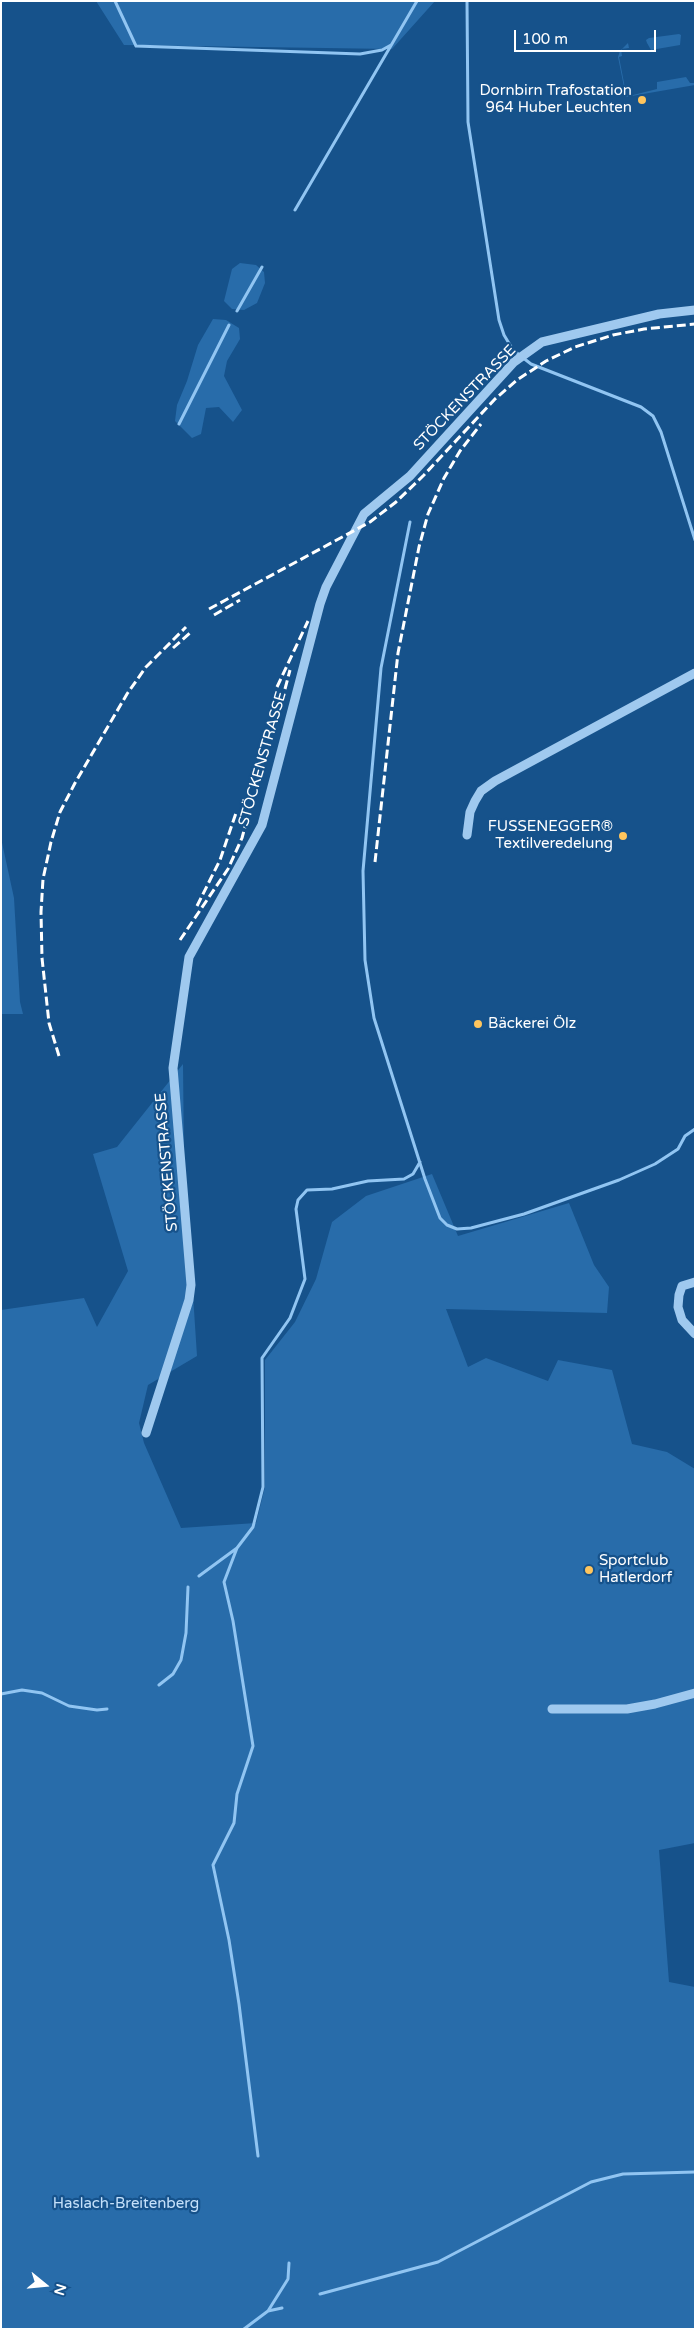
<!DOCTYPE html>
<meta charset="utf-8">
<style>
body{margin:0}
#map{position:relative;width:696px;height:2330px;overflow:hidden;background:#16528b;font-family:"Varela Round",sans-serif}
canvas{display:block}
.frame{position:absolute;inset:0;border:2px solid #fff;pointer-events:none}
.north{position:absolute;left:20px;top:2260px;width:50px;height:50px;-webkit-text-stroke:4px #16528b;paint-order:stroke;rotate:107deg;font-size:14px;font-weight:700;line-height:20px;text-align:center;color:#fff}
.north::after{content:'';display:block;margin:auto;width:18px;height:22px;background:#fff;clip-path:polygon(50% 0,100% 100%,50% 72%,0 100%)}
.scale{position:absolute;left:514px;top:30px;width:142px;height:22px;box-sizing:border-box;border:2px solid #fff;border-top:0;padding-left:6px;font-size:15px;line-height:18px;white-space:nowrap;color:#fff;-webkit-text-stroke:4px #16528b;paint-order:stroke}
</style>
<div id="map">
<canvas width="696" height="2330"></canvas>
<div class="frame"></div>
<div class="north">N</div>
<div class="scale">100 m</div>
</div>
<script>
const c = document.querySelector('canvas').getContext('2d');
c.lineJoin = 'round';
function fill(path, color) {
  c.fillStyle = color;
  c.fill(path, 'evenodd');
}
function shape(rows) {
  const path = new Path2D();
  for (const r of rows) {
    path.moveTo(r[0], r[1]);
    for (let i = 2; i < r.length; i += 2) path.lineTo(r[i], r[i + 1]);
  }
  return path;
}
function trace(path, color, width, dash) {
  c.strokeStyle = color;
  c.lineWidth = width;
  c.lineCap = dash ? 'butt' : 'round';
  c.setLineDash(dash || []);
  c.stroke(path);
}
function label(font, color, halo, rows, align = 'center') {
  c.font = font + ' "Varela Round",sans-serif';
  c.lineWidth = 4.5;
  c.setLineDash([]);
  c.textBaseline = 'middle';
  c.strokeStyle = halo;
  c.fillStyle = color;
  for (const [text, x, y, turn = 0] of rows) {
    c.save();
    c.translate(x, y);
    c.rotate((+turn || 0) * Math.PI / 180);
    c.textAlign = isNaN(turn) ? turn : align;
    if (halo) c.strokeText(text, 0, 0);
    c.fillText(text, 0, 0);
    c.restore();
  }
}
fill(shape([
 [96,1,435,1,392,49,124,45],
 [679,34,681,35,680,45,651,50,647,43,646,40,649,38],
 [628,43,629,48,621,49,622,56,619,57,625,88,629,96,657,89,657,82,686,77,690,83,695,83,695,85,626,97,618,57,620,51],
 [240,263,256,265,264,272,265,283,257,303,244,310,232,309,224,301,232,269],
 [213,319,226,320,239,328,240,339,227,361,224,376,242,410,233,422,219,407,206,408,201,434,192,438,175,421,177,405,187,381,198,345],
 [1,838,14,898,20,1002,23,1014,1,1014],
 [183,1064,184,1157,197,1356,148,1385,139,1423,144,1443,181,1528,256,1523,265,1487,265,1360,295,1322,316,1279,332,1222,366,1196,432,1174,458,1236,569,1203,594,1265,609,1287,607,1313,446,1309,468,1367,486,1358,548,1381,558,1360,612,1370,632,1444,667,1452,695,1469,695,1843,659,1850,669,1982,695,1987,695,2329,1,2329,1,1310,84,1298,97,1327,128,1271,93,1154,117,1147]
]), '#286caa');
trace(shape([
 [115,1,136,46,360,54,382,50,391,45],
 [467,1,468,122,499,320,504,335,513,350,531,364,641,407,653,416,661,432,695,540],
 [295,210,417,1],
 [237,311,262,267],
 [179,424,229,325],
 [410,522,381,668,363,871,365,960,374,1018,425,1179,440,1218,447,1225,457,1229,471,1228,524,1214,619,1180,655,1164,678,1149,685,1136,695,1129],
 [199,1576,237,1548],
 [159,1685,173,1674,181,1660,186,1633,188,1587],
 [1,1694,22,1690,42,1693,69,1706,97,1710,107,1709],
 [258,2156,239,2004,229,1940,213,1865,234,1823,237,1794,253,1746,233,1621,224,1582,237,1548,253,1527,263,1487,262,1358,290,1318,305,1279,296,1209,298,1200,307,1190,332,1189,368,1181,404,1179,413,1174,420,1162],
 [320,2294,438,2262,591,2182,623,2174,695,2172],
 [268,2311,282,2308],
 [244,2329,268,2311,288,2279,289,2263]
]), '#91c5f2', 3);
trace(shape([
 [467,835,470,812,475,801,481,791,495,781,695,673],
 [695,1282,682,1286,679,1295,678,1307,682,1320,695,1334],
 [146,1433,189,1300,191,1285,173,1068,189,957,262,825,320,604,326,587,364,514,410,476,514,362,542,342,659,314,695,310],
 [552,1709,627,1709,655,1704,695,1693]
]), '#9fc9ef', 9);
trace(shape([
 [209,609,370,522,396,502,424,475,495,399,517,380,546,361,575,347,613,335,644,329,695,324],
 [214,615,240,600],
 [173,648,190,633],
 [277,687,308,621],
 [285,689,290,670],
 [375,862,398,653,419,547,428,514,444,478,460,451,481,424],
 [197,906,220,860,236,813],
 [180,940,228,869,242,838,248,816],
 [59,1056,49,1023,42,958,41,912,43,879,51,842,60,812,75,783,127,694,146,667,186,627]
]), '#fff', 3, [9, 4]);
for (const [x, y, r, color] of [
 [642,100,5,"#ffc55d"],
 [623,836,5,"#ffc55d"],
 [478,1024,5,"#ffc55d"],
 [589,1570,5,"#ffc55d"]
]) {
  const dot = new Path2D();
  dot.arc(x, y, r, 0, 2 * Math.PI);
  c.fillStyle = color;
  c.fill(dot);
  trace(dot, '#16528b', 2);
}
label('15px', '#fff', '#16528b', [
 ["Dornbirn Trafostation",632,91],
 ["964 Huber Leuchten",632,108],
 ["FUSSENEGGER®",613,827],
 ["Textilveredelung",613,844],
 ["Bäckerei Ölz",488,1024,"left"],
 ["Sportclub",599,1561,"left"],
 ["Hatlerdorf",599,1578,"left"]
], 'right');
label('15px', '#fff', '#16528b', [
 ["STÖCKENSTRASSE",465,398,-46],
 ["STÖCKENSTRASSE",263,759,-74],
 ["STÖCKENSTRASSE",167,1162,-95]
]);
label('15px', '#c5e1fb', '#16528b', [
 ["Haslach-Breitenberg",126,2204]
]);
</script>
